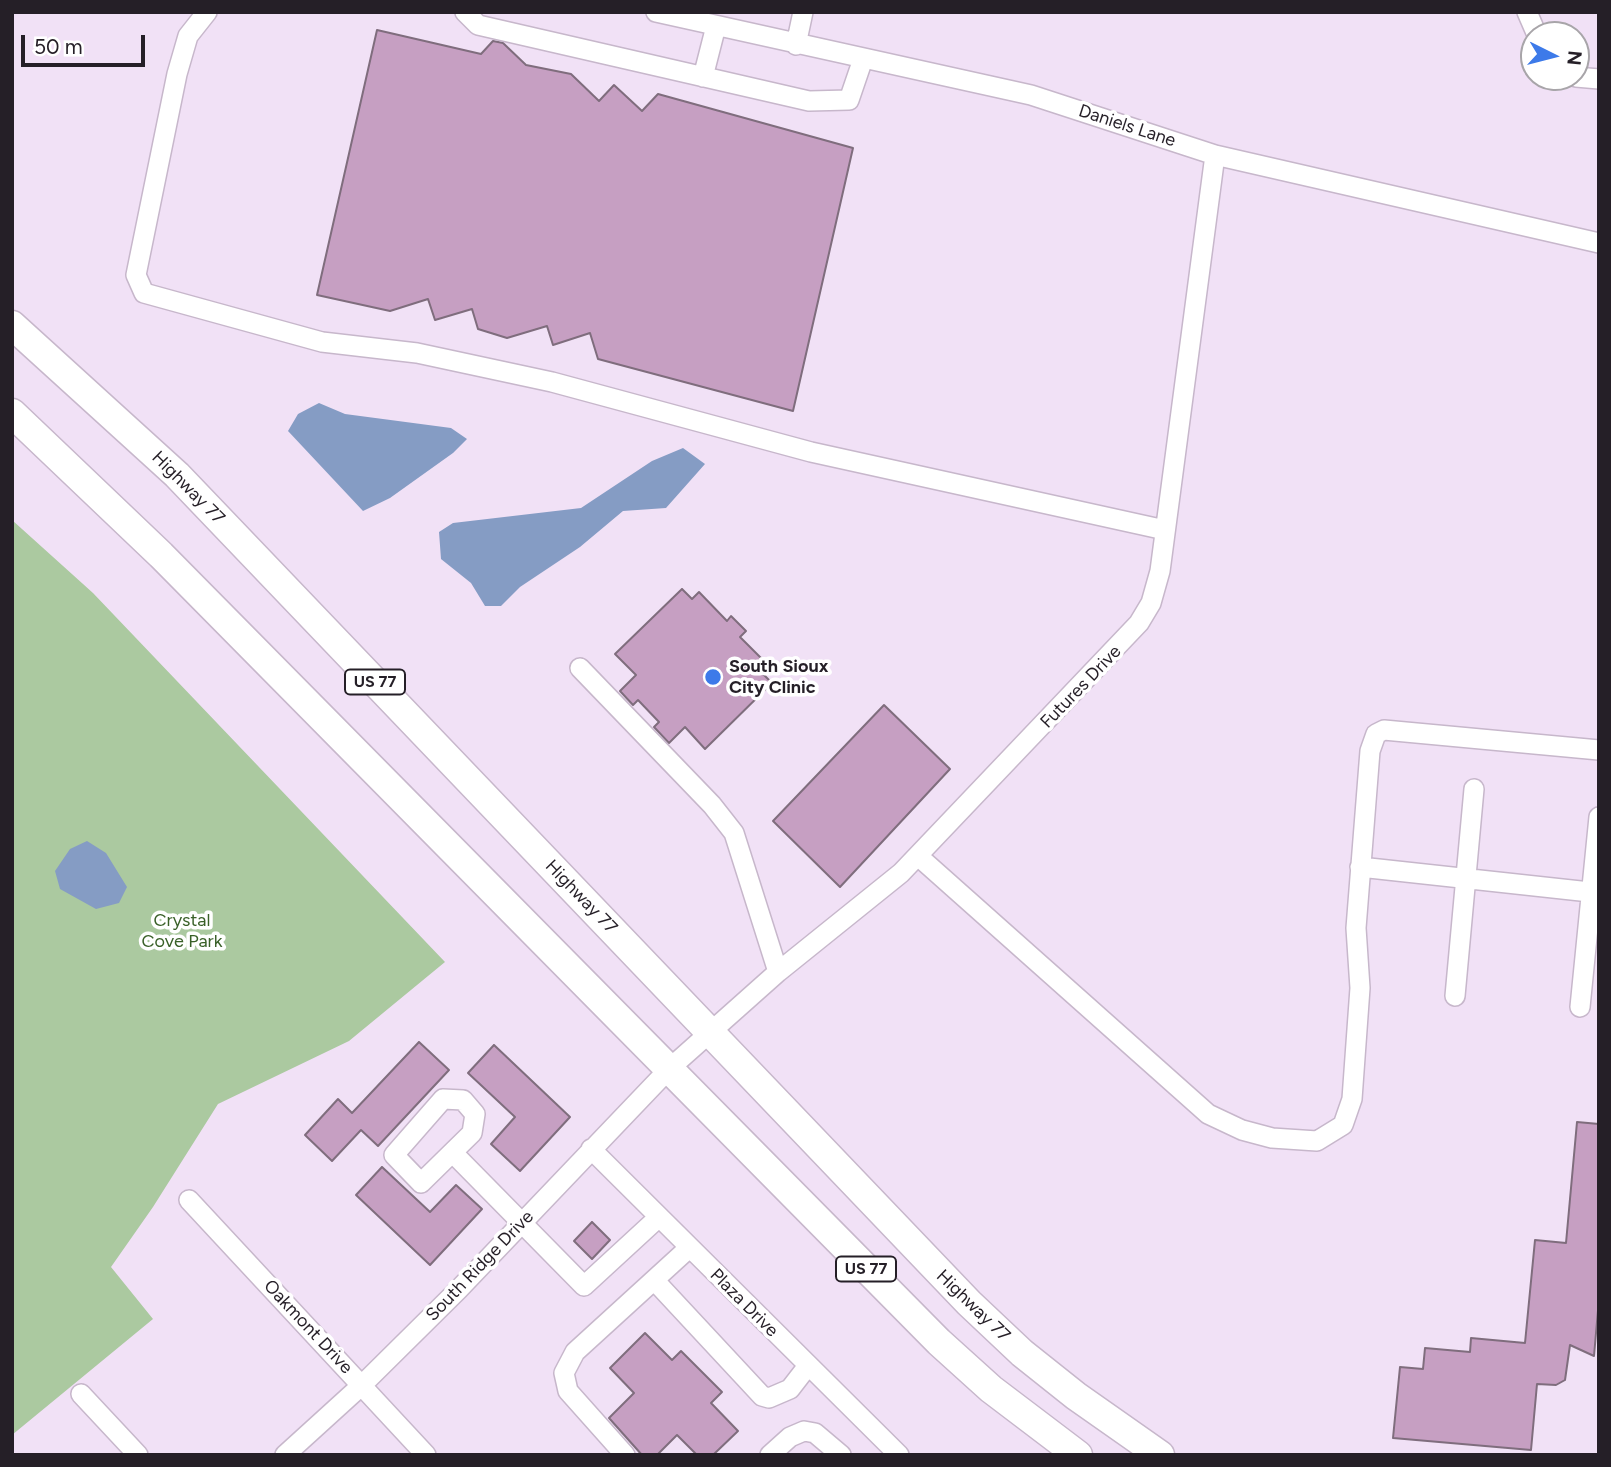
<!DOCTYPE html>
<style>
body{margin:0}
#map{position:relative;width:1611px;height:1467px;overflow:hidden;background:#f1e1f6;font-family:Figtree,sans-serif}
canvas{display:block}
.frame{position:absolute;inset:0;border:14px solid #251f27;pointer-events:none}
.north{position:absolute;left:1520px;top:21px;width:70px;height:70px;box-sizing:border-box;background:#fff;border:2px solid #a8a5a9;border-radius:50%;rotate:96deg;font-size:19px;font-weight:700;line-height:28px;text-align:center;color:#251f27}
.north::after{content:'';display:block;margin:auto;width:24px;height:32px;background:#3d7ae9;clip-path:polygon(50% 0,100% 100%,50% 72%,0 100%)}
.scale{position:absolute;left:21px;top:35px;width:124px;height:32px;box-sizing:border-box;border:4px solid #251f27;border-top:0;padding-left:9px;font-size:21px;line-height:24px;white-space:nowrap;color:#251f27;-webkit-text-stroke:5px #fff;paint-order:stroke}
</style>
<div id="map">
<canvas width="1611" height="1467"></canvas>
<div class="frame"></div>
<div class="north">N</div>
<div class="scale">50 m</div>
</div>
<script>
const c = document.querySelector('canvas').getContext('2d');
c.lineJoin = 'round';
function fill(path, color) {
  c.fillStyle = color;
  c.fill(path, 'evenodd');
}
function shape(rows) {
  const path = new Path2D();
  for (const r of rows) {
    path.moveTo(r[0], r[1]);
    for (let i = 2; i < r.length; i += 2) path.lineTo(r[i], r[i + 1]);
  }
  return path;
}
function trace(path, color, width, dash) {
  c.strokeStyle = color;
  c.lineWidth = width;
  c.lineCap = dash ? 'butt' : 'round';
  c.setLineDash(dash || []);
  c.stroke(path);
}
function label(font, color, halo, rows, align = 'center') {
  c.font = font + ' Figtree,sans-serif';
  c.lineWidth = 7;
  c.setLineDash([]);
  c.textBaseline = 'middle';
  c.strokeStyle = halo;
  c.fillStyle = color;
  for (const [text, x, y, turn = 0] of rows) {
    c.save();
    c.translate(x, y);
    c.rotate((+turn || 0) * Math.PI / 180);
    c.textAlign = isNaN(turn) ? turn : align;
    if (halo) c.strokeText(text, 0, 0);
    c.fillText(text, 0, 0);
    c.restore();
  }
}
fill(shape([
 [12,520,93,593,445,962,349,1041,218,1104,153,1207,111,1267,153,1319,12,1435]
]), '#abc9a0');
fill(shape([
 [319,403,345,414,451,428,467,439,453,453,390,498,363,511,288,431,298,414],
 [683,448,705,464,666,508,623,511,580,547,520,587,501,606,485,606,471,583,441,559,439,532,453,523,581,508,652,461],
 [87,841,106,853,127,887,119,903,96,909,60,889,55,871,70,849]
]), '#859cc4');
const building = shape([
 [377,30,481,54,493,41,503,43,526,65,571,74,599,101,614,85,642,111,658,94,853,148,793,411,598,359,590,333,553,345,547,326,507,338,478,329,472,309,435,320,428,299,390,311,317,295,377,30],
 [682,589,692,599,699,592,727,621,731,616,746,631,740,637,770,667,763,674,772,683,705,749,685,727,669,743,654,727,659,722,638,700,633,705,620,691,636,675,615,654,682,589],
 [884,705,950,769,840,887,773,821,884,705],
 [419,1042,449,1070,378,1146,361,1130,332,1161,305,1135,338,1099,352,1113,419,1042],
 [494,1045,570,1117,520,1171,491,1144,515,1117,468,1073,494,1045],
 [1577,1122,1599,1124,1599,1299,1594,1356,1570,1345,1565,1380,1556,1385,1537,1384,1531,1450,1393,1438,1400,1367,1423,1369,1425,1348,1470,1352,1471,1338,1525,1343,1535,1240,1566,1243,1577,1122],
 [382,1167,430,1212,456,1185,482,1209,430,1265,356,1195,382,1167],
 [592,1222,610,1240,592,1259,574,1241,592,1222],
 [645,1333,672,1360,681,1351,722,1392,711,1403,738,1431,713,1455,697,1455,677,1435,657,1455,642,1455,609,1418,634,1393,610,1368,645,1333]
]);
fill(building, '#c69fc2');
trace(building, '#7f6d7d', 2);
const minor = shape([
 [207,12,188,36,177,74,136,275,144,293,322,342,417,353,552,382,811,452,1165,530],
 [465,12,478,25,809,101,849,100,863,59],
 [656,12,1031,95,1215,155,1599,243],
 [1527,12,1537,35],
 [796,45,803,12],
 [703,77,716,26],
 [1576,77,1599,79],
 [580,668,712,805,734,833,778,972],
 [918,856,1208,1114,1242,1130,1272,1138,1317,1141,1343,1125,1352,1099,1360,988,1356,928,1370,751,1376,734,1384,730,1599,750],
 [1360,867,1599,893],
 [1455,996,1474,789],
 [1580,1007,1599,817],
 [443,1099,463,1100,475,1114,472,1133,421,1183,394,1155,443,1099],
 [591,1149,899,1455],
 [453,1153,584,1286,659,1217],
 [189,1200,426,1455],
 [655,1281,762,1396,769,1398,790,1389,807,1367],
 [81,1394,138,1455],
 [285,1455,362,1385,459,1289,669,1069,778,972,901,873,1139,623,1151,603,1160,571,1215,155],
 [625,1455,568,1391,564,1373,575,1352,689,1248],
 [770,1455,790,1437,804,1431,815,1433,841,1455]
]);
const highway = shape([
 [12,325,177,475,969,1303,1022,1353,1076,1396,1160,1455],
 [12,413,161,555,939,1342,991,1389,1078,1455]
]);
trace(minor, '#c7b7cb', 22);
trace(highway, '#c7b7cb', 31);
trace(minor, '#fff', 19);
trace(highway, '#fff', 28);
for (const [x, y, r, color] of [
 [713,677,9,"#3d7ae9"]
]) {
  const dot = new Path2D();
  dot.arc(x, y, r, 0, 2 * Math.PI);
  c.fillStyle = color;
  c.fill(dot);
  trace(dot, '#fff', 2.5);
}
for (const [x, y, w] of [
 [375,682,60],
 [866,1269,60]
]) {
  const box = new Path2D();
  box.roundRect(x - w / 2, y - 12.5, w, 25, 5);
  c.fillStyle = '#fff';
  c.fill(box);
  trace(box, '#251f27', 2);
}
label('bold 16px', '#251f27', null, [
 ["US 77",375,682],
 ["US 77",866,1269]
]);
label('18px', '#251f27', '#fff', [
 ["Daniels Lane",1127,126,18],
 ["Highway 77",188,488,45],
 ["Futures Drive",1081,687,-46],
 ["Highway 77",581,897,46],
 ["South Ridge Drive",480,1266,-46],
 ["Plaza Drive",744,1303,45],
 ["Highway 77",973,1306,44],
 ["Oakmont Drive",308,1327,47]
]);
label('bold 18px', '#251f27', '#fff', [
 ["South Sioux",729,667],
 ["City Clinic",729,688]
], 'left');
label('18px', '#396028', '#fff', [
 ["Crystal",182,921],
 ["Cove Park",182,942]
]);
</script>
